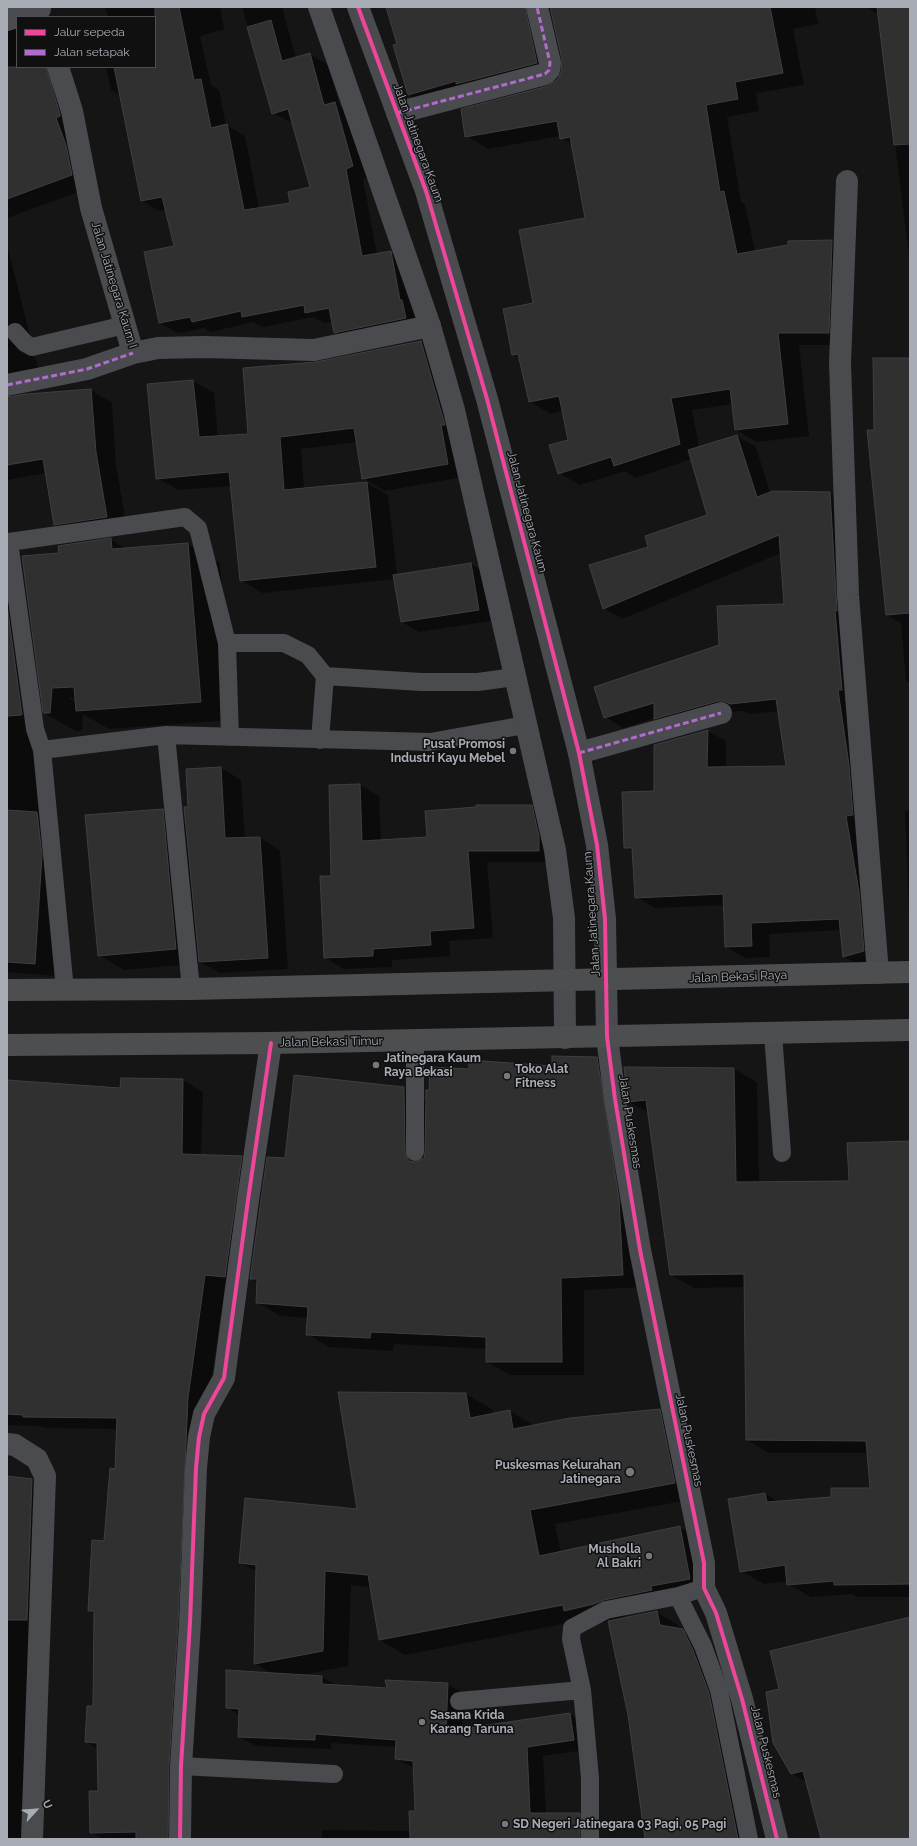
<!DOCTYPE html>
<style>
body{margin:0}
#map{position:relative;width:917px;height:1846px;overflow:hidden;background:#151516;font-family:Raleway,sans-serif}
canvas{display:block}
.frame{position:absolute;inset:0;border:8px solid #a8adb5;pointer-events:none}
.legend{position:absolute;left:16px;top:16px;width:140px;height:52px;box-sizing:border-box;background:#101011;border:1px solid #4d4f53;margin:0;padding:5px 7px;list-style:none;font-size:12px;color:#a8adb5}
.legend li{display:flex;align-items:center;gap:8px;height:20px}
.legend b{width:20px;border:1px solid #4d4f53}
.north{position:absolute;left:16px;top:1790px;width:40px;height:40px;-webkit-text-stroke:3px #101011;paint-order:stroke;rotate:64deg;font-size:11px;font-weight:700;line-height:16px;text-align:center;color:#a8adb5}
.north::after{content:'';display:block;margin:auto;width:14px;height:18px;background:#a8adb5;clip-path:polygon(50% 0,100% 100%,50% 72%,0 100%)}
</style>
<div id="map">
<canvas width="917" height="1846"></canvas>
<div class="frame"></div>
<ul class="legend">
<li><b style="height:5px;background:#ed469a"></b>Jalur sepeda</li>
<li><b style="height:5px;background:#b06ccc"></b>Jalan setapak</li>
</ul>
<div class="north">U</div>
</div>
<script>
const c = document.querySelector('canvas').getContext('2d');
c.lineJoin = 'round';
function fill(path, color) {
  c.fillStyle = color;
  c.fill(path, 'evenodd');
}
function shape(rows) {
  const path = new Path2D();
  for (const r of rows) {
    path.moveTo(r[0], r[1]);
    for (let i = 2; i < r.length; i += 2) path.lineTo(r[i], r[i + 1]);
  }
  return path;
}
function trace(path, color, width, dash) {
  c.strokeStyle = color;
  c.lineWidth = width;
  c.lineCap = dash ? 'butt' : 'round';
  c.setLineDash(dash || []);
  c.stroke(path);
}
function label(font, color, halo, rows, align = 'center') {
  c.font = font + ' Raleway,sans-serif';
  c.lineWidth = 3;
  c.setLineDash([]);
  c.textBaseline = 'middle';
  c.strokeStyle = halo;
  c.fillStyle = color;
  for (const [text, x, y, turn = 0] of rows) {
    c.save();
    c.translate(x, y);
    c.rotate((+turn || 0) * Math.PI / 180);
    c.textAlign = isNaN(turn) ? turn : align;
    if (halo) c.strokeText(text, 0, 0);
    c.fillText(text, 0, 0);
    c.restore();
  }
}
fill(shape([
 [7,7,49,7,17,27,15,31,17,30,17,67,64,67,92,187,7,218],
 [105,7,220,7,224,29,200,36,211,85,219,90,226,125,245,136,259,209,291,203,311,188,293,123,273,113,242,7,282,7,296,58,310,54,328,65,340,106,353,114,371,177,363,179,377,254,391,252,409,263,424,328,353,343,335,332,333,321,324,323,314,317,262,327,253,322,211,332,204,328,178,333,160,323,175,247,166,210,160,211,142,201,121,95,111,90,106,67,155,67,155,17,108,17],
 [387,7,815,7,818,24,793,29,804,85,756,93,759,111,727,117,741,202,745,204,755,252,789,246,789,242,832,241,853,253,850,345,799,345,809,436,757,442,736,430,733,404,692,410,699,448,737,436,756,447,770,493,830,493,849,504,882,962,863,967,844,957,841,930,769,934,770,957,745,958,726,947,725,905,655,908,636,897,634,852,625,847,655,792,708,731,726,741,726,768,787,767,779,711,750,714,744,711,737,711,674,729,655,718,623,728,605,717,785,605,781,553,622,619,604,608,650,548,709,515,691,459,636,478,625,471,580,485,559,473,569,441,563,411,551,414,530,402,520,358,513,354,535,304,586,219,572,144,561,138,560,136,488,149,466,136,559,80,562,72,563,60,551,8,546,16,558,75,430,107,409,95,398,45],
 [866,7,910,7,910,265,879,14],
 [7,245,30,336,25,347,36,360,41,381,16,393,16,397,91,390,112,403,116,465,127,529,76,536,55,524,46,473,7,480],
 [421,342,442,354,469,476,384,491,363,478,357,442,301,449,304,489,367,483,388,495,397,575,471,564,488,574,496,620,419,632,402,622,395,579,262,593,241,580,231,486,179,490,157,478,193,381,214,393,218,437,249,434,316,363],
 [910,359,910,683,906,681,901,623,887,615,875,431],
 [110,539,127,549,188,544,220,563,232,720,109,729,83,714,82,731,76,731,44,713,60,554],
 [70,697,80,703,79,704,70,699],
 [7,545,38,727,39,814,58,825,56,976,7,972],
 [221,768,241,780,245,839,260,838,280,850,288,969,220,973,202,963,124,970,99,955,163,810,186,824,189,808],
 [360,785,379,796,381,841,428,838,532,806,551,818,558,862,487,862,493,938,449,941,450,956,392,960,392,967,344,969,324,957,332,876],
 [905,811,910,811,910,939],
 [597,1058,620,1072,645,1287,584,1290,584,1375,510,1375,487,1362,487,1349,394,1344,393,1351,330,1347,307,1334,308,1318,280,1316,257,1302,258,1282,251,1278,286,1159,295,1076,404,1088,426,1101,430,1091,470,1070,553,1067],
 [598,1070,600,1070,621,1204,619,1204],
 [625,1068,734,1069,757,1082,759,1183,850,1182,910,1142,910,1597,858,1597,852,1594,811,1597,788,1584,788,1581,764,1584,741,1571,729,1500,765,1494,779,1502,832,1498,871,1489,868,1453,769,1453,747,1440,745,1287,694,1288,671,1275,649,1113,629,1102],
 [122,1079,183,1080,203,1092,201,1156,241,1157,261,1169,245,1287,225,1286,207,1410,187,1839,103,1839,91,1832,99,1792,98,1749,86,1742,94,1707,95,1614,89,1610,105,1542,116,1470,118,1429,44,1428,40,1426,7,1425,7,1082,121,1089],
 [466,1394,492,1409,493,1414,510,1411,535,1426,660,1410,685,1425,700,1498,555,1524,561,1553,680,1527,706,1542,716,1594,630,1614,621,1618,656,1612,678,1625,680,1630,705,1643,757,1839,646,1839,629,1715,609,1621,591,1625,583,1620,405,1655,380,1640,371,1587,351,1585,348,1666,302,1675,322,1677,337,1686,388,1689,448,1684,464,1694,462,1730,570,1714,586,1723,590,1749,543,1756,546,1814,579,1814,596,1824,596,1839,322,1839,322,1830,410,1831,416,1812,414,1768,396,1759,397,1747,331,1743,331,1749,256,1746,239,1737,240,1715,227,1708,271,1673,255,1664,257,1572,240,1563,359,1510],
 [7,1478,32,1480,49,1489,35,1839,7,1839],
 [910,1618,910,1839,825,1839,807,1782,791,1773,781,1690]
]), '#0007');
const building = shape([
 [155,7,179,7,194,80,201,79,211,128,227,124,244,210,290,203,288,192,310,187,288,109,272,114,247,27,271,20,282,61,310,53,324,105,335,102,353,166,346,169,362,256,391,251,400,300,402,300,406,318,334,333,329,308,305,313,304,305,242,317,241,311,192,322,190,317,159,323,144,252,174,246,162,197,141,201,114,67,155,67,155,7],
 [386,7,525,7,537,63,456,84,456,81,408,95,393,45,397,44,386,7],
 [550,7,770,7,783,73,735,82,738,99,706,105,720,192,724,191,737,254,788,245,788,241,832,240,829,333,778,333,788,424,735,430,730,389,671,398,680,444,614,466,611,457,558,474,549,445,568,440,559,396,529,402,518,354,512,355,503,309,533,303,519,230,585,218,570,137,560,139,557,121,465,137,461,109,548,86,558,79,561,72,562,60,550,7],
 [877,7,910,7,910,144,894,145,877,7],
 [7,67,46,67,60,114,60,116,56,118,66,145,72,175,7,199,7,67],
 [421,341,445,425,441,425,448,464,362,479,354,428,280,437,284,490,367,482,376,567,240,581,229,472,156,479,147,384,193,380,199,437,248,434,243,368,316,362,421,341],
 [873,358,910,358,910,613,886,615,867,430,874,430,873,358],
 [91,389,96,452,107,517,54,525,43,459,7,465,7,397,27,394,91,389],
 [737,435,757,497,773,491,830,492,837,611,835,611,842,690,838,690,849,765,853,815,846,816,859,892,864,951,843,957,839,919,751,923,752,946,725,947,723,894,635,898,632,848,624,848,622,792,654,791,654,745,708,730,707,767,786,766,776,699,730,704,724,701,718,701,654,719,654,703,604,718,594,687,719,645,717,606,784,604,779,535,603,609,589,565,648,547,645,536,707,515,688,450,737,435],
 [111,538,112,549,188,543,201,702,76,711,74,687,52,688,50,713,43,713,22,556,59,553,58,546,111,538],
 [471,563,479,610,401,622,393,575,471,563],
 [7,604,22,715,7,716,7,604],
 [221,767,225,838,260,837,268,958,199,962,184,807,188,807,186,769,221,767],
 [360,784,362,841,427,837,425,811,476,807,476,805,532,805,539,836,539,851,468,851,474,928,430,931,431,945,373,949,373,956,324,958,320,876,331,876,329,785,360,784],
 [163,809,176,949,98,956,85,815,163,809],
 [7,810,37,812,42,855,35,964,7,962,7,810],
 [552,1056,597,1057,619,1199,623,1275,561,1278,562,1362,486,1362,486,1337,371,1332,370,1338,306,1335,308,1307,256,1303,257,1279,250,1279,267,1157,285,1158,294,1075,404,1087,405,1152,409,1161,415,1162,424,1158,425,1152,426,1090,429,1090,430,1067,469,1069,469,1060,552,1066,552,1056],
 [624,1067,734,1068,736,1182,849,1181,847,1143,910,1141,910,1584,834,1585,834,1581,787,1585,785,1565,740,1572,728,1499,765,1493,767,1502,831,1497,831,1488,870,1488,866,1441,746,1440,744,1274,670,1275,646,1100,628,1102,624,1067],
 [121,1078,183,1079,182,1154,242,1156,225,1277,205,1275,188,1398,178,1622,169,1765,168,1839,136,1839,136,1832,90,1833,89,1791,98,1791,97,1743,85,1742,87,1706,93,1706,94,1611,88,1611,92,1540,104,1541,110,1468,115,1469,117,1418,23,1417,23,1415,7,1414,7,1080,120,1088,121,1078],
 [338,1392,466,1393,470,1418,510,1410,513,1429,570,1418,660,1409,675,1483,530,1510,539,1556,680,1526,690,1579,651,1586,652,1590,604,1600,594,1604,564,1611,563,1605,379,1640,368,1575,325,1571,323,1651,254,1664,256,1565,239,1563,245,1498,357,1509,338,1392],
 [7,1476,32,1479,27,1620,7,1620,7,1476],
 [657,1611,660,1625,683,1629,693,1650,709,1693,738,1839,645,1839,628,1715,608,1621,657,1611],
 [910,1617,910,1839,821,1839,803,1771,791,1774,773,1743,766,1692,779,1689,770,1651,910,1617],
 [226,1670,322,1676,322,1684,387,1688,385,1680,448,1683,446,1731,570,1713,574,1740,527,1747,530,1813,580,1813,580,1839,410,1839,409,1811,415,1811,413,1761,395,1759,396,1740,315,1734,315,1740,238,1737,239,1709,226,1708,226,1670]
]);
fill(building, '#303031');
trace(building, '#3e3f42', 1);
trace(shape([
 [15,332,25,343,32,347,125,325],
 [166,735,191,989],
 [230,737,227,643,284,643,308,655,325,676],
 [320,740,325,676,421,682,478,682,514,677],
 [42,750,35,729,9,542,185,517,198,528,227,643],
 [65,990,42,750,166,735,430,742,525,725],
 [773,1034,782,1153],
 [415,1040,415,1152],
 [678,1596,703,1646,719,1690,749,1839],
 [459,1701,582,1690],
 [181,1766,334,1774],
 [590,1839,590,1778,582,1690,571,1639,572,1628,606,1610,678,1596,704,1588]
]), '#4a4b4e', 18);
trace(shape([
 [7,20,40,9],
 [58,67,72,111,91,208,133,353],
 [397,113,545,74,549,70,550,63,537,7],
 [847,181,840,363,848,595,878,973],
 [7,385,87,369,133,353,158,348,204,347,314,350,430,326],
 [579,753,721,713],
 [607,1037,615,1099,640,1250,704,1563,704,1588,716,1613,742,1699,777,1839],
 [7,1444,15,1445,37,1459,45,1476,32,1839],
 [180,1839,181,1766,190,1623,196,1468,199,1437,204,1414,224,1378,248,1200,271,1043]
]), '#4a4b4e', 22);
trace(shape([
 [319,7,430,326,454,410,555,850,564,918,565,1038],
 [358,7,426,191,487,399,579,753,597,845,605,919,607,1037]
]), '#4a4b4e', 22);
trace(shape([
 [7,990,191,989,910,972],
 [7,1045,271,1043,910,1030]
]), '#4c4e50', 22);
trace(shape([
 [397,113,545,74,549,70,550,63,537,7],
 [7,385,87,369,133,353],
 [579,753,721,713]
]), '#b06ccc', 3, [6, 3]);
trace(shape([
 [358,7,426,191,487,399,579,753,597,845,605,919,607,1037,615,1099,640,1250,704,1563,704,1588,716,1613,742,1699,777,1839],
 [180,1839,181,1766,190,1623,196,1468,199,1437,204,1414,224,1378,248,1200,271,1043]
]), '#ed469a', 4);
for (const [x, y, r, color] of [
 [513,751,4,"#75787d"],
 [376,1065,4,"#75787d"],
 [507,1076,4,"#75787d"],
 [630,1472,5,"#75787d"],
 [649,1556,4,"#75787d"],
 [422,1722,4,"#75787d"],
 [505,1824,4,"#75787d"]
]) {
  const dot = new Path2D();
  dot.arc(x, y, r, 0, 2 * Math.PI);
  c.fillStyle = color;
  c.fill(dot);
  trace(dot, '#101011', 1.5);
}
label('12px', '#a8adb5', '#101011', [
 ["Jalan Jatinegara Kaum",418,143,70],
 ["Jalan Jatinegara Kaum I",114,285,73],
 ["Jalan Jatinegara Kaum",527,512,75],
 ["Jalan Jatinegara Kaum",592,914,-94],
 ["Jalan Bekasi Raya",738,977,-2],
 ["Jalan Bekasi Timur",331,1042,-1],
 ["Jalan Puskesmas",630,1122,81],
 ["Jalan Puskesmas",689,1440,78],
 ["Jalan Puskesmas",766,1752,76]
]);
label('bold 12px', '#a8adb5', '#101011', [
 ["Pusat Promosi",505,744,"right"],
 ["Industri Kayu Mebel",505,758,"right"],
 ["Jatinegara Kaum",384,1058],
 ["Raya Bekasi",384,1072],
 ["Toko Alat",515,1069],
 ["Fitness",515,1083],
 ["Puskesmas Kelurahan",621,1465,"right"],
 ["Jatinegara",621,1479,"right"],
 ["Musholla",641,1549,"right"],
 ["Al Bakri",641,1563,"right"],
 ["Sasana Krida",430,1715],
 ["Karang Taruna",430,1729],
 ["SD Negeri Jatinegara 03 Pagi, 05 Pagi",513,1824]
], 'left');
</script>
